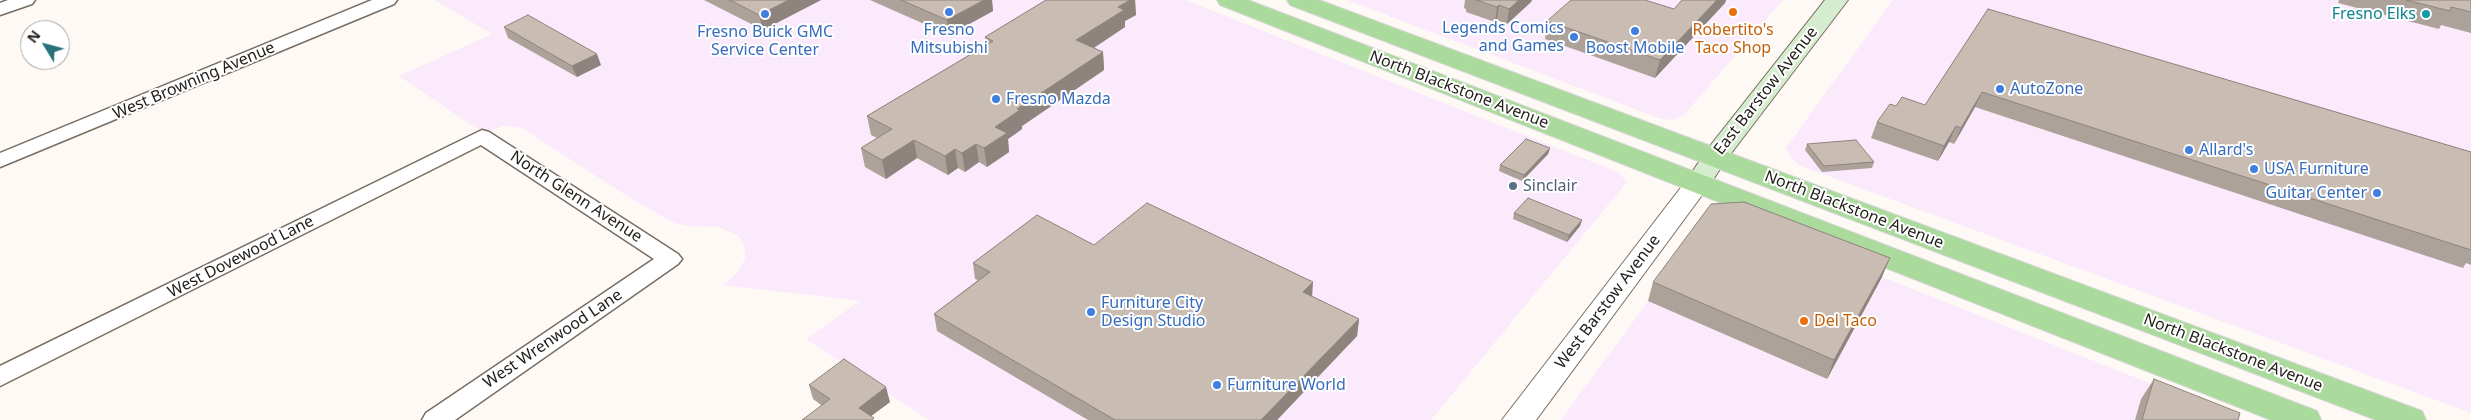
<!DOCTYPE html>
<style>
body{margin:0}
#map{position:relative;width:2471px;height:420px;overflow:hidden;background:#fef9f5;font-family:"Noto Sans",sans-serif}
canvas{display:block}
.north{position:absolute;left:20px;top:20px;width:50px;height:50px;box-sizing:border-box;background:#fff;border:1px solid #a6a5a3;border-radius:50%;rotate:307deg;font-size:14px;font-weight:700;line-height:20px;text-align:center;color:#211d19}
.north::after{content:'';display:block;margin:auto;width:18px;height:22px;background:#277178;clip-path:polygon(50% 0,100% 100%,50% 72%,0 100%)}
</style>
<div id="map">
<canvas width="2471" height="420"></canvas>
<div class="north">N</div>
</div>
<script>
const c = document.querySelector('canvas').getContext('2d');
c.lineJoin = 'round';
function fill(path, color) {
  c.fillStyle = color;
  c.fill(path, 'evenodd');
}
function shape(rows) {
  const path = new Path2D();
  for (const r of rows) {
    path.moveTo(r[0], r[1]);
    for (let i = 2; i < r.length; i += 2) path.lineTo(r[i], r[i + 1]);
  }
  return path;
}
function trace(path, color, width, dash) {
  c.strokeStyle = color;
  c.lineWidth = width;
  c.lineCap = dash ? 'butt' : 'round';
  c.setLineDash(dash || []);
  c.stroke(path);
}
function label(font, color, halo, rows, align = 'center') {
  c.font = font + ' "Noto Sans",sans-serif';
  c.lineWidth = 4;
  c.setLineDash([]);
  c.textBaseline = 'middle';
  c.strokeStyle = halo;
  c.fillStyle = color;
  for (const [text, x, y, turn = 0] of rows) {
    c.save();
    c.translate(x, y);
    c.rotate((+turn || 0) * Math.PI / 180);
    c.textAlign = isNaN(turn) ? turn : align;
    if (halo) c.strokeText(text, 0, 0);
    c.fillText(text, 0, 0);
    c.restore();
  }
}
fill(shape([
 [435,0,1185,0,1618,172,1627,182,1431,420,929,420,806,339,860,301,723,285,737,273,745,259,745,246,738,235,718,227,687,226,674,223,630,198,522,128,504,126,483,133,399,76,492,34],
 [1347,0,1783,0,1684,115,1673,120,1661,119],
 [1893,0,2471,0,2471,413,1798,165,1785,149],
 [1882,277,2243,420,1561,420,1648,301,1826,379]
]), '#fbeafc');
const minor = shape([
 [8,0,35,0,32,4,0,15,0,3,8,0],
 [372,0,397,0,394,4,0,167,0,153,372,0],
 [482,130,489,132,678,254,682,259,678,264,455,420,422,420,426,413,654,259,481,145,0,386,0,366,482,130]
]);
const tertiary = shape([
 [1698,175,1707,177,1711,183,1536,420,1502,420,1689,177,1698,175]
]);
const secondary = shape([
 [1825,0,1848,0,1726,160,1707,189,1698,191,1689,189,1685,183,1706,151,1825,0]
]);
const primary = shape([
 [1217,0,1248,0,2317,411,2321,420,2271,420,1220,5,1217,0],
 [1287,0,1319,0,2422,411,2426,420,2376,420,1290,5,1287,0]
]);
trace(minor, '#776d62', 3);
trace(tertiary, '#776d62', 2);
trace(secondary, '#776d62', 2);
trace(primary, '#d7d6d6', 2);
fill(minor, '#fff');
fill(tertiary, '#fff');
fill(secondary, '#d5ecce');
fill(primary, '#abda9d');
fill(shape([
 [704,0,821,0,763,30],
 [870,0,992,0,993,11,949,35],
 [1046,0,1135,0,1136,15,1125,21,1125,27,1094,48,1103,52,1104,70,1022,126,1022,129,1008,139,1009,152,987,167,979,162,965,172,958,168,948,175,917,158,886,179,865,167,861,148,877,138,871,135,867,116,986,45,985,37],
 [1465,0,1532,0,1531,2,1507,24,1497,20,1495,22,1466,12,1466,9,1464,8],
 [1682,0,1726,0,1725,3,1655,78,1545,39,1547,21,1674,9],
 [2339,0,2471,0,2471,33,2441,25,2439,29,2338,3],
 [1988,9,2471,152,2471,265,2466,263,2463,268,1975,107,1954,144,1949,142,1938,161,1871,138,1877,122,1896,106,1925,105],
 [504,27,601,65,577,77,508,38],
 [1807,144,1874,162,1872,168,1822,172,1805,150],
 [1550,148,1548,154,1522,181,1499,171,1500,165],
 [1514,213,1582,220,1580,226,1567,242,1513,219],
 [1094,245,1313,297,1359,319,1357,336,1277,420,1088,420,937,331,934,314,978,280,975,279,973,263],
 [1882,277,1827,379,1648,301,1653,282],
 [2154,379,2238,420,2135,420,2141,399],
 [809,385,890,402,871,416,821,405,813,399]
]), '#ada299');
fill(shape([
 [789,0,821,0,763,30,759,15],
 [984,0,992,0,993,11,949,35,947,20],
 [1130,0,1135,0,1136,15,1125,21,1125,27,1078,58,1076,40,1118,7],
 [1519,0,1532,0,1531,2,1507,24,1509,9],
 [1717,0,1726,0,1725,3,1655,78,1660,60],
 [1499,5,1497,20,1495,22,1497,7],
 [1103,52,1104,70,1022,126,1022,129,1008,139,1009,152,987,167,984,148,995,127,1017,109],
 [597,54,601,65,577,77,572,66],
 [1982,92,1975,107,1954,144,1961,128],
 [1956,126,1949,142,1938,161,1944,146],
 [914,140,917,158,886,179,882,160],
 [976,144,979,162,965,172,962,153],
 [1550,148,1548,154,1522,181,1524,175],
 [955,149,958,168,948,175,945,156],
 [1582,220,1580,226,1567,242,1569,235],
 [1890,258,1882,277,1827,379,1834,360],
 [1313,282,1312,299,1303,292],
 [1359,319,1357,336,1277,420,1261,420],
 [886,387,890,402,866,420,859,408]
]), '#8d847d');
const building = shape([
 [730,0,789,0,759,15,730,0],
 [901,0,984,0,947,20,901,0],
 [1046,0,1130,0,1118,7,1124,10,1076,40,1103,52,1017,109,1020,110,995,127,1007,133,984,148,976,144,962,153,955,149,945,156,914,140,882,160,861,148,892,129,867,116,993,41,985,37,1046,0],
 [1476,0,1519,0,1509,9,1499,5,1497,7,1476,0],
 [1571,0,1645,0,1674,9,1682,0,1717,0,1660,60,1547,21,1571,0],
 [2406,0,2471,0,2471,12,2451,7,2450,11,2406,0],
 [1988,9,2471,152,2471,250,1982,92,1961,128,1956,126,1944,146,1877,122,1890,104,1896,106,1902,97,1925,105,1988,9],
 [528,15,597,54,572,66,504,27,528,15],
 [1526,139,1550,148,1524,175,1500,165,1526,139],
 [1856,140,1874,162,1824,166,1807,144,1856,140],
 [1528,198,1582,220,1569,235,1514,213,1528,198],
 [1744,202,1890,258,1834,360,1653,282,1711,204,1744,202],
 [1147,203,1313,282,1303,292,1359,319,1261,420,1115,420,934,314,990,272,973,263,1037,215,1094,245,1147,203],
 [844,359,886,387,859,408,874,418,872,420,802,420,830,399,809,385,844,359],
 [2154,379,2240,413,2238,420,2142,420,2154,379]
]);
fill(building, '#c9bcb2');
trace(building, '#8d847d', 1);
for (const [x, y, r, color] of [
 [949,12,5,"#3f7fe0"],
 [1733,12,5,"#e8710a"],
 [765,14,5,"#3f7fe0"],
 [2426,14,5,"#0f9aa8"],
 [1635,31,5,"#3f7fe0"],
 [1574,37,5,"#3f7fe0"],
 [2000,89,5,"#3f7fe0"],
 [996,99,5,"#3f7fe0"],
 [2189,150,5,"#3f7fe0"],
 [2254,169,5,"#3f7fe0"],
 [1513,186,5,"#5c6f8a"],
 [2377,193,5,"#3f7fe0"],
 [1091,312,5,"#3f7fe0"],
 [1804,321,5,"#e8710a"],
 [1217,385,5,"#3f7fe0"]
]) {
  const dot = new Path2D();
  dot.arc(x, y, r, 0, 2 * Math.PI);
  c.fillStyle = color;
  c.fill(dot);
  trace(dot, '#fff', 2);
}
label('16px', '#0d838f', '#fff', [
 ["Fresno Elks",2416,14]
], 'right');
label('16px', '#366cbe', '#fff', [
 ["Legends Comics",1564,28,"right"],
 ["and Games",1564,46,"right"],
 ["Fresno",949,30,"center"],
 ["Mitsubishi",949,48,"center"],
 ["Fresno Buick GMC",765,32,"center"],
 ["Service Center",765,50,"center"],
 ["Boost Mobile",1635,48,"center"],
 ["AutoZone",2010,89],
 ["Fresno Mazda",1006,99],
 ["Allard's",2199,150],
 ["USA Furniture",2264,169],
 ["Guitar Center",2367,193,"right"],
 ["Furniture City",1101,303],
 ["Design Studio",1101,321],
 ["Furniture World",1227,385]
], 'left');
label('16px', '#c56008', '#fff', [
 ["Robertito's",1733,30],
 ["Taco Shop",1733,48],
 ["Del Taco",1814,321,"left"]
]);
label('16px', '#211d19', '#fff', [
 ["West Browning Avenue",194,81,-23],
 ["North Blackstone Avenue",1459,90,21],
 ["East Barstow Avenue",1766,91,-52],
 ["North Glenn Avenue",576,197,33],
 ["North Blackstone Avenue",1854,210,21],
 ["West Dovewood Lane",241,257,-27],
 ["West Barstow Avenue",1608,302,-53],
 ["West Wrenwood Lane",553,339,-34],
 ["North Blackstone Avenue",2233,353,21]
]);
label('16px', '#4e5e75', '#fff', [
 ["Sinclair",1523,186]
], 'left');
</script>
